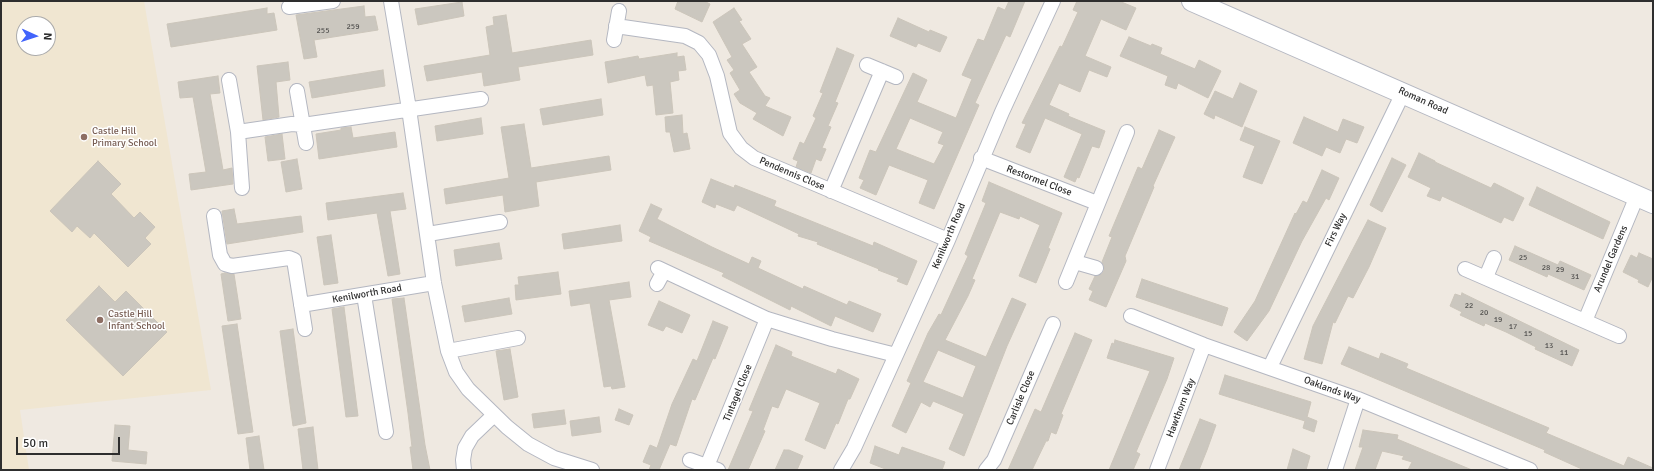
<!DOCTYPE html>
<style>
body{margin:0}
#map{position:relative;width:1654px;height:471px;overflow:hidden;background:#efe9e1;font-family:Signika,sans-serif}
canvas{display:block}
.frame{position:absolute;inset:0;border:2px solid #2e2e2e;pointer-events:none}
.north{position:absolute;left:16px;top:16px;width:40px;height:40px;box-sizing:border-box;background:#fff;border:1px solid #ababab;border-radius:50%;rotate:93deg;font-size:11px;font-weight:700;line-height:16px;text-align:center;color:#2e2e2e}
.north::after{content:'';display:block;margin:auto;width:14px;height:18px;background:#4264fb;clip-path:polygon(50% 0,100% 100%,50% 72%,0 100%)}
.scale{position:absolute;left:16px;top:437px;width:104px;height:18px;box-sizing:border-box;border:2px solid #2e2e2e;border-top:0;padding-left:5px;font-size:12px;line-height:14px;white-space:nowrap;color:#2e2e2e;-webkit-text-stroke:3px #fff;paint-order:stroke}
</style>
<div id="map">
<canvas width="1654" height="471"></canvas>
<div class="frame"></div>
<div class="north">N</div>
<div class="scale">50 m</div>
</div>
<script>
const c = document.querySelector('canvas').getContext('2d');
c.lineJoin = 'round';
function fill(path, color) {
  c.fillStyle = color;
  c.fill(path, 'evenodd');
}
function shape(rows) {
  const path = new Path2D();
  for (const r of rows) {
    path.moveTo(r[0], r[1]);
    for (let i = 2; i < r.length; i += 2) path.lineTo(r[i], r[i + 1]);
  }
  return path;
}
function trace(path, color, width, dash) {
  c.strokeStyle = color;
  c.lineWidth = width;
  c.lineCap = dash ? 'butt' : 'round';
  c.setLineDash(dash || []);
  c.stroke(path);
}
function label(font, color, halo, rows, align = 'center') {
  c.font = font + ' Signika,sans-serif';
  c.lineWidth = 3;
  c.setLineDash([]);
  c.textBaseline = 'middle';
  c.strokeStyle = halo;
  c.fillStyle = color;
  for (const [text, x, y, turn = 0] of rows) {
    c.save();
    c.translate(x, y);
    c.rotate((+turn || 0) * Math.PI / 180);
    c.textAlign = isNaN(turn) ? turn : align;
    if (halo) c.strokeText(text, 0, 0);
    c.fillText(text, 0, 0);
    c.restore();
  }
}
fill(shape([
 [1,1,144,1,211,390,20,410,29,470,1,470],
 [24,24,48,24,48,48,24,48]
]), '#f0e6d1');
const building = shape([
 [678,1,704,1,710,4,702,22,675,9,678,1],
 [1009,1,1025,1,1010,37,1006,35,975,103,979,105,934,209,919,203,928,180,889,165,876,195,860,188,864,180,859,178,870,150,876,152,913,73,927,80,917,102,956,118,972,79,962,75,978,39,984,41,998,7,1005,10,1009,1],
 [910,118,943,132,938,143,944,145,934,164,896,149,910,118],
 [1077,1,1119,1,1136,8,1126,30,1101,19,1085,56,1111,67,1107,77,1089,70,1080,92,1059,83,1049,105,1069,114,1068,116,1105,131,1099,148,1092,146,1079,178,1077,177,1075,182,1064,177,1082,134,1045,118,1030,153,1016,147,1026,124,1022,123,1060,46,1062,47,1078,12,1073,10,1077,1],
 [462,2,464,16,418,25,415,9,462,2],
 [364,6,365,17,375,16,378,30,314,40,317,57,304,59,296,15,364,6],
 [267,8,267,14,274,13,277,30,171,47,167,24,267,8],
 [734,8,742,20,739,21,751,39,742,44,757,67,749,72,765,96,770,98,765,106,791,117,783,136,753,119,757,113,740,103,734,94,740,90,730,73,734,70,727,60,732,57,713,22,734,8],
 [506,15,512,53,591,40,593,55,518,67,520,80,484,86,482,72,427,81,424,66,490,55,486,27,494,25,493,17,506,15],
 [898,18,929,32,930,30,947,37,940,52,918,43,916,47,890,36,898,18],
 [1129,37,1151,46,1152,44,1162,48,1160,54,1195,69,1199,60,1221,71,1208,98,1178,83,1176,89,1165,85,1168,76,1120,56,1129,37],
 [837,48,854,55,835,102,838,103,828,126,831,127,822,148,826,149,821,161,816,159,811,173,796,167,798,161,793,159,800,142,804,144,816,118,813,116,823,93,820,92,837,48],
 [677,53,677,57,684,56,686,70,678,71,679,80,670,82,673,113,656,115,653,85,647,86,645,75,608,83,605,62,638,56,639,59,677,53],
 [288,62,290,80,276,82,279,117,263,120,257,66,288,62],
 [383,70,385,86,312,98,309,82,383,70],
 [218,76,220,93,210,94,223,170,232,168,233,184,191,190,189,174,206,172,193,97,180,98,178,82,218,76],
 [1240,83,1257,91,1242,127,1215,115,1214,119,1204,114,1215,91,1233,99,1240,83],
 [601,99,603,115,543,125,540,109,601,99],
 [682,115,683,134,687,133,690,149,674,152,670,132,666,132,665,117,682,115],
 [1304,117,1338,132,1343,119,1364,127,1357,143,1346,139,1340,153,1326,147,1322,156,1293,143,1304,117],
 [481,118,483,134,437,141,435,126,481,118],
 [524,124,531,168,609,156,611,170,536,182,539,206,505,212,503,195,446,204,444,189,509,178,501,127,524,124],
 [351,127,353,138,395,132,397,147,319,159,316,134,341,130,341,128,351,127],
 [1245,127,1280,141,1262,184,1243,177,1255,146,1240,140,1245,127],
 [1159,130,1175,137,1153,186,1154,187,1125,256,1126,261,1106,307,1089,300,1093,291,1089,289,1095,276,1102,274,1104,271,1104,266,1102,262,1112,237,1109,236,1138,167,1142,169,1159,130],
 [282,134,285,159,268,161,265,137,282,134],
 [1419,153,1435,161,1435,162,1491,188,1494,183,1524,198,1513,221,1504,217,1501,223,1442,196,1440,201,1427,196,1431,188,1408,177,1419,153],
 [1392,158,1406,165,1382,212,1370,205,1392,158],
 [297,159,302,189,286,192,281,162,297,159],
 [98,161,121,184,111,194,134,218,140,212,155,227,145,238,151,244,128,267,94,233,90,238,77,226,72,232,50,211,98,161],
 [1322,170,1339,178,1329,200,1326,198,1302,241,1269,311,1247,341,1234,332,1255,301,1295,213,1296,214,1303,201,1307,203,1322,170],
 [711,179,734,188,735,185,776,201,774,206,873,246,874,242,917,261,907,285,897,281,899,278,878,270,879,269,817,244,818,242,798,236,799,234,737,205,734,211,716,204,715,208,702,202,711,179],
 [989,182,1062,213,1048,248,1050,249,1036,283,1019,276,1040,225,1020,216,1019,219,1000,212,972,279,975,280,968,296,945,340,986,357,1012,298,1026,304,1007,346,964,456,949,449,964,414,933,401,930,407,921,402,906,433,892,426,911,383,907,381,928,333,939,314,941,315,968,256,965,254,986,203,982,201,989,182],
 [938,350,976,366,963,398,923,382,938,350],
 [1537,187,1610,222,1603,239,1529,205,1537,187],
 [403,193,406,209,390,211,400,274,388,276,377,213,328,220,326,203,403,193],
 [651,204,662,209,657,219,712,247,749,264,752,257,761,261,758,268,803,289,804,286,847,305,849,301,881,314,873,332,835,316,831,326,791,306,790,310,722,276,724,273,649,241,651,237,639,231,651,204],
 [234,209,237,224,301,216,303,232,227,244,222,211,234,209],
 [1368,220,1386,228,1369,267,1353,298,1348,296,1335,323,1333,322,1322,364,1304,359,1313,326,1368,220],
 [620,225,622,241,564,249,562,234,620,225],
 [331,235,338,283,324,285,317,237,331,235],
 [499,243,502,259,456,266,454,250,499,243],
 [1515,246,1558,265,1560,261,1591,275,1584,290,1548,274,1547,277,1509,260,1515,246],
 [1639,253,1653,259,1653,276,1648,287,1638,282,1639,280,1623,272,1631,255,1637,258,1639,253],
 [558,272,561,294,516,300,515,285,519,285,518,277,558,272],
 [225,273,234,274,241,319,228,321,221,274,225,273],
 [1142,279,1228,308,1222,326,1136,297,1142,279],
 [629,282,631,297,609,300,625,387,612,389,611,386,604,387,590,303,571,306,569,291,629,282],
 [99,286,115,302,126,291,167,332,123,376,66,320,99,286],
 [1462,293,1579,350,1572,366,1535,349,1536,347,1506,332,1485,323,1484,326,1460,315,1462,312,1450,306,1455,294,1461,296,1462,293],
 [404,298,425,445,430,470,413,470,410,447,412,447,408,413,392,299,404,298],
 [509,298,512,314,465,322,462,306,509,298],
 [659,301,690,315,682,333,666,326,663,331,648,325,659,301],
 [344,307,358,416,346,417,332,309,344,307],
 [713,321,728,327,715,359,713,358,695,400,692,399,676,446,670,444,659,470,649,470,651,465,643,462,650,445,657,448,672,404,693,359,697,361,713,321],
 [237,324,253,432,238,434,222,326,237,324],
 [293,329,306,423,293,426,280,331,293,329],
 [1075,333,1092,340,1061,414,1063,415,1056,434,1051,432,1048,441,1046,441,1032,470,1008,470,1035,409,1041,412,1075,333],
 [1115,340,1174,358,1167,379,1136,452,1140,454,1133,470,1109,470,1150,371,1107,358,1112,343,1114,344,1115,340],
 [776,345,792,352,791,356,836,374,838,369,859,379,850,399,848,399,838,424,836,423,825,449,805,440,820,403,786,389,778,408,772,406,763,430,765,431,748,470,728,470,753,411,749,410,776,345],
 [1349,347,1379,359,1381,353,1408,364,1406,368,1549,428,1546,433,1624,466,1628,457,1653,468,1653,470,1584,470,1544,452,1545,450,1341,364,1349,347],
 [510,349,518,397,504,400,496,351,510,349],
 [1225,375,1311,402,1307,417,1317,421,1314,432,1303,428,1305,421,1219,394,1225,375],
 [619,409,633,415,629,425,615,420,619,409],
 [564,410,566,424,534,428,532,414,564,410],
 [599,417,601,432,572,436,570,421,599,417],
 [1200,419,1216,425,1207,450,1199,470,1179,470,1200,419],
 [115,425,130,426,128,450,147,452,146,464,112,461,115,425],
 [313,427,318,470,303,470,298,429,313,427],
 [1363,430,1398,435,1397,439,1472,470,1408,470,1412,462,1402,459,1404,456,1382,451,1375,470,1355,470,1363,447,1359,447,1363,430],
 [259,436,264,470,250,470,246,438,259,436],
 [875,446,899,455,902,447,945,462,942,470,888,470,870,463,875,446],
 [1293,449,1310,456,1306,470,1287,470,1293,449],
 [784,450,789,450,803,456,797,470,775,470,784,450]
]);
fill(building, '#cbc7bf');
trace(building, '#cbc5ba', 1);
const street = shape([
 [391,1,409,109,434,283,448,351,456,372,468,389,507,427,528,444,554,458,592,470],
 [289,7,333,1],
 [616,26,685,36,699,43,709,55,717,76,730,133,741,148,754,158,948,240],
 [614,40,619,11],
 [867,65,896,77],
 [229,80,238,132,242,188],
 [297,91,306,143],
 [238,132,292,124,303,125,481,99],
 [981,158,1097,203],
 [831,191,882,71],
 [214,216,220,255,225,264,232,266,289,258,294,260,305,329],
 [428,234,500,222],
 [1075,262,1096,268],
 [658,268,767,319,832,339,896,355],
 [1465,269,1619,336],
 [1486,277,1494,258],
 [1066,282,1127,132],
 [657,284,664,271],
 [364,295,386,432],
 [301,305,434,283],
 [1131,316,1204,345,1358,399,1530,470],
 [1585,321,1637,196],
 [448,351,518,338],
 [1270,367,1403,93],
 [690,460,718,470],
 [707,466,767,319],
 [464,470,463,460,465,448,472,436,494,415],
 [841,470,854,448,948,240,1002,112,1053,1],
 [986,470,994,460,1053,324],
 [1157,470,1204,345],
 [1335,470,1358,399]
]);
const secondary = shape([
 [1192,1,1653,203]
]);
trace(street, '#b4b7c1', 16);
trace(secondary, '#b4b7c1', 22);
trace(street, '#fff', 14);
trace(secondary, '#fff', 20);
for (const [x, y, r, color] of [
 [84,137,4,"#8d6e63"],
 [100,320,4,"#8d6e63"]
]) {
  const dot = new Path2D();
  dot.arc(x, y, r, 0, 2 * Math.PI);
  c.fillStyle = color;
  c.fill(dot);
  trace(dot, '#fff', 1.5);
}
label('8px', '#555452', null, [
 ["259",353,27],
 ["255",323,31],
 ["25",1523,258],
 ["28",1546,268],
 ["29",1560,270],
 ["31",1575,277],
 ["22",1469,306],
 ["20",1484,313],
 ["19",1498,320],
 ["17",1513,327],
 ["15",1528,334],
 ["13",1549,346],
 ["11",1564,353]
]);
label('10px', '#2e2e2e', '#fff', [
 ["Roman Road",1423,101,24],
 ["Pendennis Close",792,174,23],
 ["Restormel Close",1039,181,21],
 ["Firs Way",1336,230,-64],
 ["Kenilworth Road",949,236,-67],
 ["Arundel Gardens",1611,259,-67],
 ["Kenilworth Road",367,294,-10],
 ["Oaklands Way",1332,390,20],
 ["Tintagel Close",738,393,-68],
 ["Carlisle Close",1021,398,-67],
 ["Hawthorn Way",1181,408,-69]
]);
label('10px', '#785e54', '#fff', [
 ["Castle Hill",92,131],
 ["Primary School",92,143],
 ["Castle Hill",108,314],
 ["Infant School",108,326]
], 'left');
</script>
